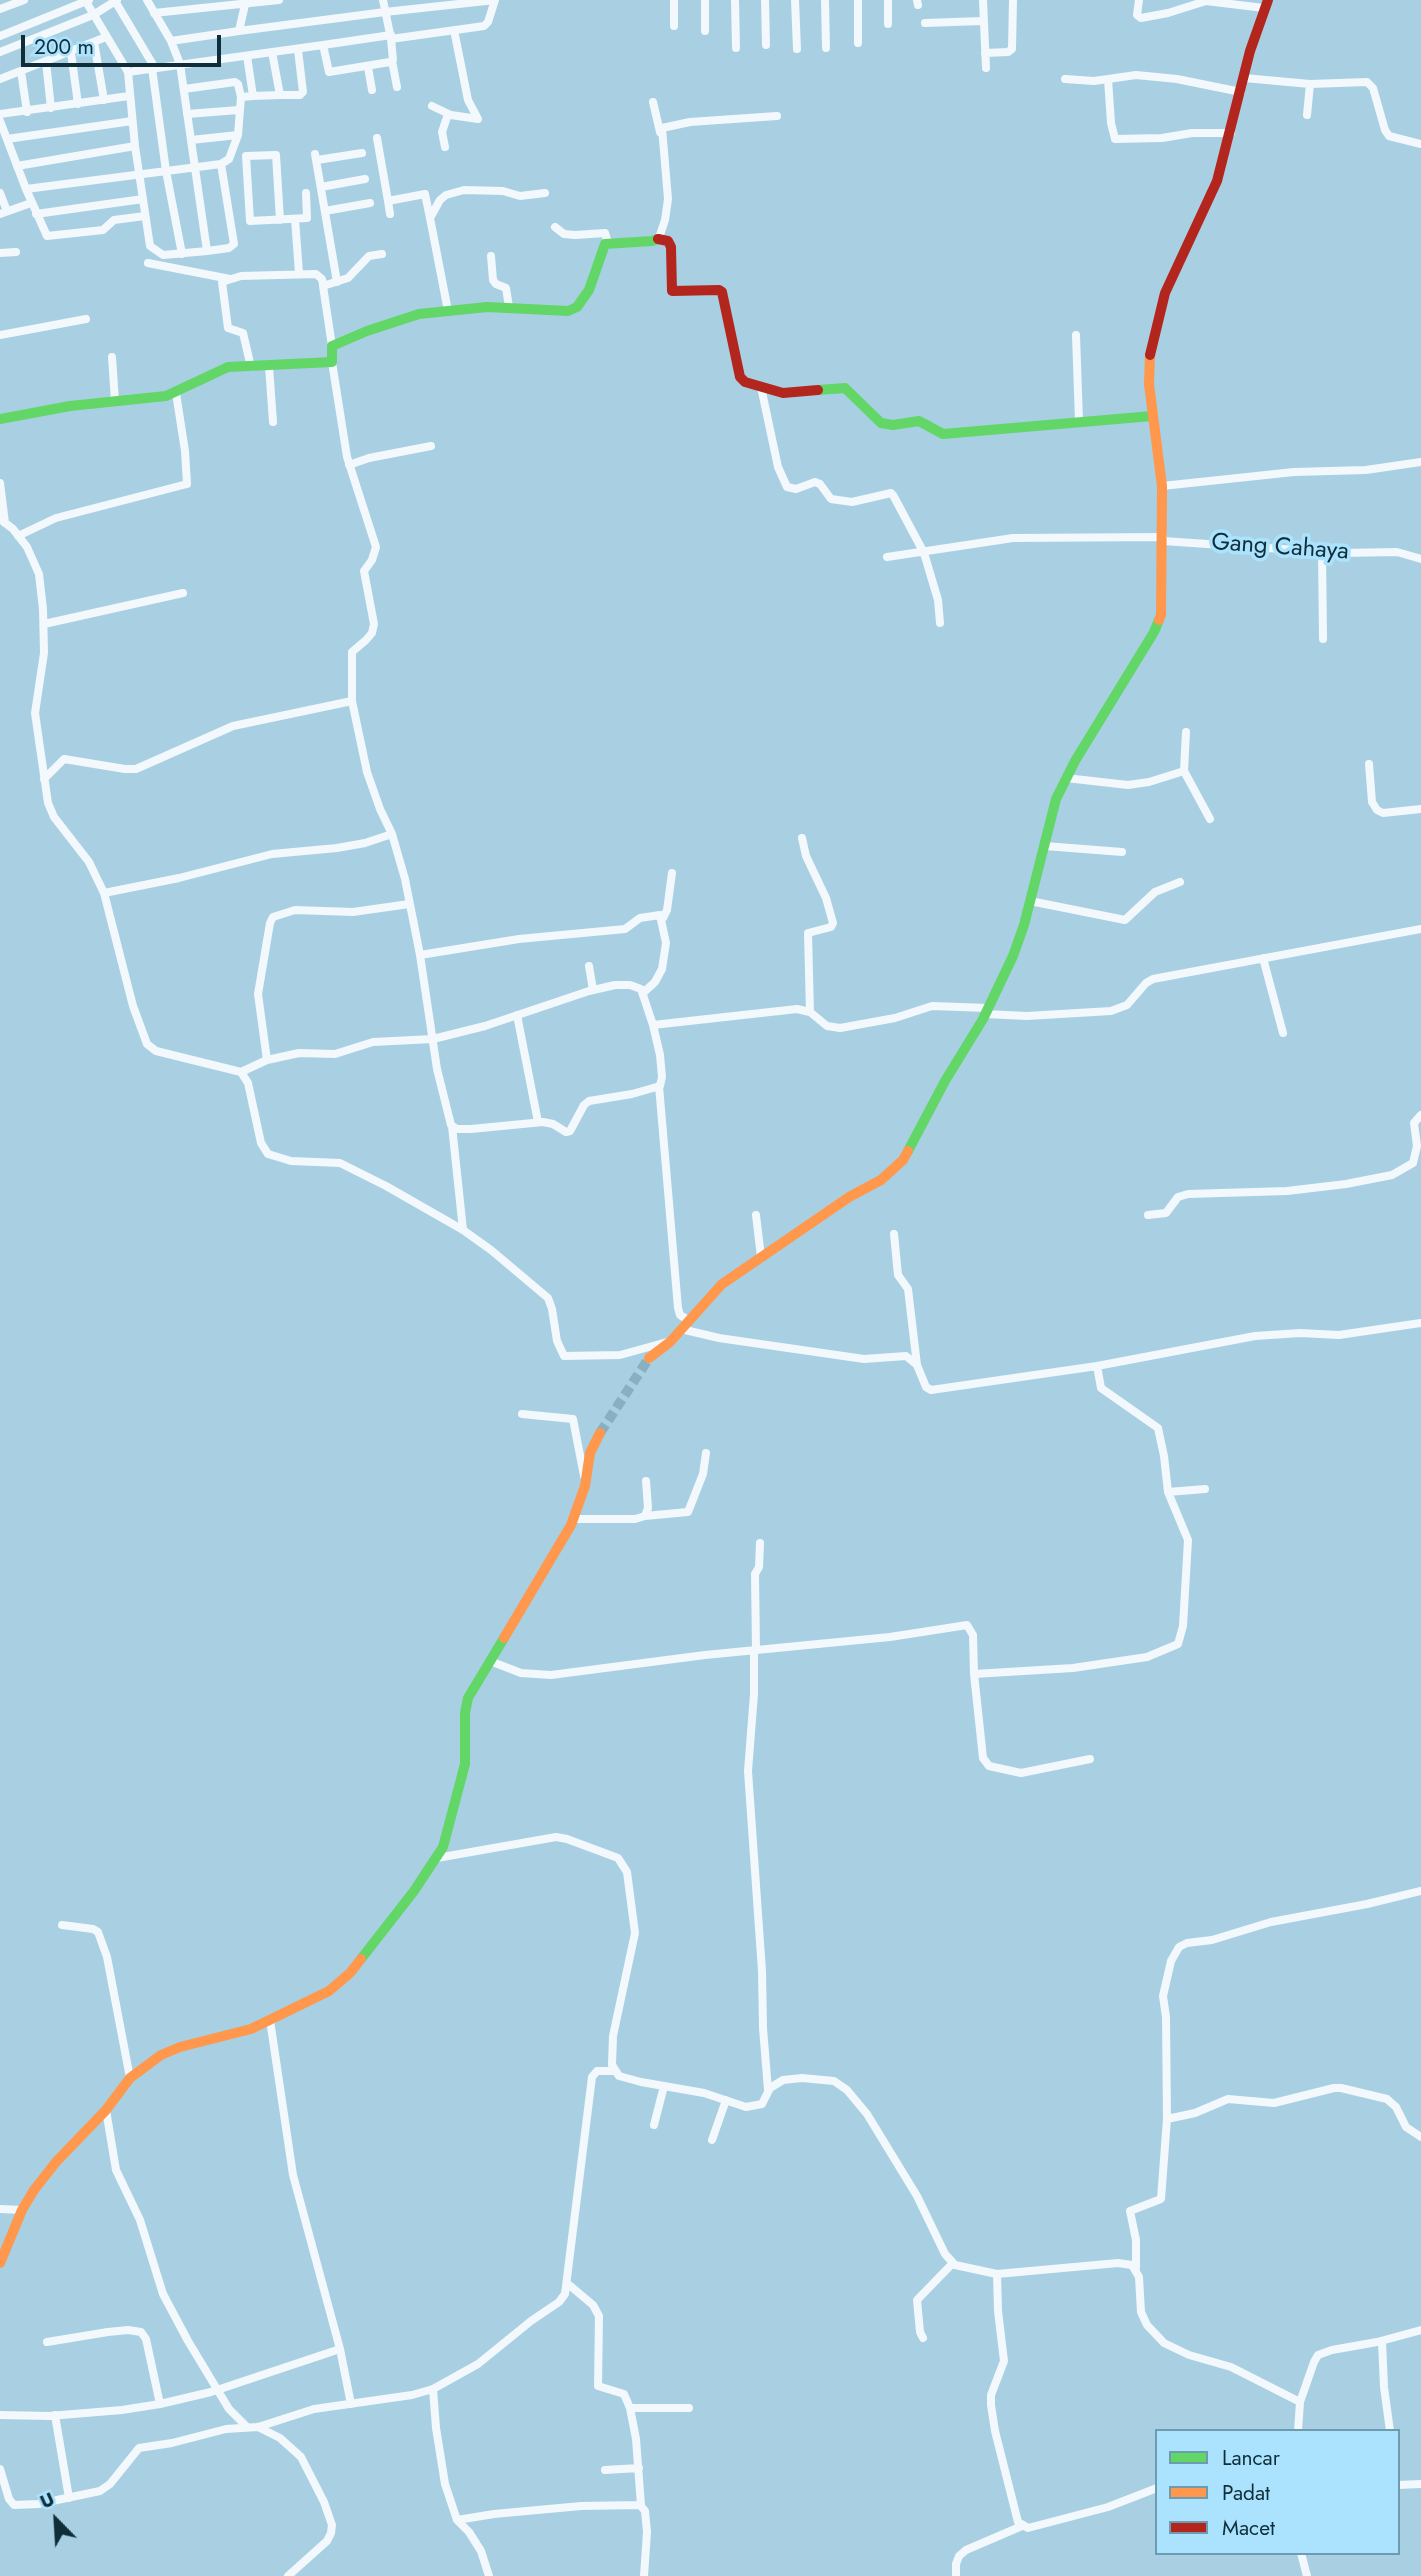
<!DOCTYPE html>
<style>
body{margin:0}
#map{position:relative;width:1421px;height:2576px;overflow:hidden;background:#a8d0e2;font-family:Jost,sans-serif}
canvas{display:block}
.legend{position:absolute;left:1155px;top:2429px;width:245px;height:126px;box-sizing:border-box;background:#abe3fe;border:2px solid #6d9bb0;margin:0;padding:9px 12px;list-style:none;font-size:21px;color:#0f2e3a}
.legend li{display:flex;align-items:center;gap:14px;height:35px}
.legend b{width:35px;border:2px solid #6d9bb0}
.north{position:absolute;left:21px;top:2485px;width:70px;height:70px;-webkit-text-stroke:5px #abe3fe;paint-order:stroke;rotate:336deg;font-size:19px;font-weight:700;line-height:28px;text-align:center;color:#0f2e3a}
.north::after{content:'';display:block;margin:auto;width:24px;height:32px;background:#0f2e3a;clip-path:polygon(50% 0,100% 100%,50% 72%,0 100%)}
.scale{position:absolute;left:21px;top:35px;width:200px;height:32px;box-sizing:border-box;border:4px solid #0f2e3a;border-top:0;padding-left:9px;font-size:21px;line-height:24px;white-space:nowrap;color:#0f2e3a;-webkit-text-stroke:5px #abe3fe;paint-order:stroke}
</style>
<div id="map">
<canvas width="1421" height="2576"></canvas>
<ul class="legend">
<li><b style="height:9px;background:#63d668"></b>Lancar</li>
<li><b style="height:9px;background:#ff974d"></b>Padat</li>
<li><b style="height:9px;background:#b3261e"></b>Macet</li>
</ul>
<div class="north">U</div>
<div class="scale">200 m</div>
</div>
<script>
const c = document.querySelector('canvas').getContext('2d');
c.lineJoin = 'round';
function shape(rows) {
  const path = new Path2D();
  for (const r of rows) {
    path.moveTo(r[0], r[1]);
    for (let i = 2; i < r.length; i += 2) path.lineTo(r[i], r[i + 1]);
  }
  return path;
}
function trace(path, color, width, dash) {
  c.strokeStyle = color;
  c.lineWidth = width;
  c.lineCap = dash ? 'butt' : 'round';
  c.setLineDash(dash || []);
  c.stroke(path);
}
function label(font, color, halo, rows, align = 'center') {
  c.font = font + ' Jost,sans-serif';
  c.lineWidth = 7;
  c.setLineDash([]);
  c.textBaseline = 'middle';
  c.strokeStyle = halo;
  c.fillStyle = color;
  for (const [text, x, y, turn = 0] of rows) {
    c.save();
    c.translate(x, y);
    c.rotate((+turn || 0) * Math.PI / 180);
    c.textAlign = isNaN(turn) ? turn : align;
    if (halo) c.strokeText(text, 0, 0);
    c.fillText(text, 0, 0);
    c.restore();
  }
}
trace(shape([
 [600,1433,649,1358]
]), '#89b0c0', 10, [10, 5]);
trace(shape([
 [85,0,128,72,135,146,150,246,163,255,207,251,180,64,171,41,147,0],
 [674,0,674,26],
 [705,0,705,31],
 [735,0,736,48],
 [765,0,766,45],
 [795,0,797,49],
 [825,0,826,48],
 [858,0,858,43],
 [888,0,888,24],
 [917,0,918,5],
 [983,0,986,68],
 [1139,0,1137,15,1141,18,1168,13,1206,1,1264,8],
 [115,1,155,68],
 [0,9,24,0],
 [154,13,279,0],
 [925,23,982,21],
 [239,31,385,12,495,0],
 [0,36,89,0],
 [391,39,484,26,488,22,495,0],
 [171,41,239,31,246,0],
 [94,42,104,100],
 [323,45,391,35],
 [0,52,93,15,117,0],
 [71,53,78,104],
 [985,53,1008,52,1012,49,1013,0],
 [392,61,397,87],
 [46,62,51,108],
 [368,67,372,90],
 [152,68,166,171,182,254],
 [21,71,27,112],
 [128,72,323,45,329,72,390,62,393,60,391,39,383,0],
 [1244,78,1310,84,1367,82,1373,88,1385,130,1389,136,1421,144],
 [0,79,106,37],
 [1065,79,1094,81,1136,75,1177,79,1241,92],
 [1108,79,1111,123,1115,139,1162,138,1192,133,1231,133],
 [280,95,300,95,303,92,298,50],
 [253,96,280,95,272,52],
 [241,97,253,96,247,56],
 [653,102,660,132],
 [432,106,451,115,478,119,468,100,454,30],
 [0,114,129,96],
 [187,114,239,110],
 [1307,115,1310,84],
 [0,121,26,189,47,236,103,230,114,220,145,216],
 [377,138,388,201,425,194,430,218],
 [7,139,132,121],
 [191,140,238,135],
 [445,147,442,132,448,114],
 [315,154,337,282],
 [317,160,362,153],
 [17,166,135,146],
 [321,187,365,179],
 [26,189,221,164,229,159,238,135,241,97,238,84,235,82,184,89],
 [0,193,7,211],
 [388,201,390,214],
 [325,211,370,203],
 [0,214,31,203],
 [36,214,143,199],
 [295,219,299,273],
 [280,220,276,155,246,156,250,221,307,218,306,193],
 [555,227,564,234,575,235,605,233,608,243],
 [659,238,665,220,668,199,662,128,690,122,777,116],
 [207,251,229,248,234,244,221,164],
 [0,253,16,252],
 [491,256,493,280,496,284,506,288,509,307],
 [148,263,230,279],
 [448,311,430,218,440,200,446,195,464,190,503,191,520,196,545,193],
 [0,335,86,319],
 [1076,335,1079,421],
 [332,346,323,286,348,278,369,256,382,254],
 [112,357,115,401],
 [332,362,347,457,376,547,372,560,364,571,374,624,372,633,366,640,352,652,352,701,367,772,380,809,392,834,405,879,420,955,437,1069,451,1125,457,1129,471,1129,543,1122,553,1124,566,1132,570,1131,584,1105,589,1101,632,1094,660,1086,662,1077,660,1055,653,1025],
 [269,366,273,422],
 [251,367,243,333,228,328,222,282,241,276,316,274,322,279,323,285],
 [761,387,778,467,787,487,796,489,815,482,820,484,831,499,852,502,891,493,893,495,924,553,938,600,940,623],
 [349,465,369,458,431,446],
 [0,483,5,523],
 [1162,486,1294,472,1366,470,1421,462],
 [0,519,13,529,27,547,39,574,43,609,44,653,35,713,48,803,54,817,89,862,104,893,133,1006,147,1044,156,1051,241,1072,248,1083,261,1143,268,1154,291,1161,340,1163,386,1186,463,1230,491,1250,548,1298,552,1309,557,1341,564,1356,620,1355,667,1342],
 [18,536,56,518,187,484,185,451,176,393],
 [1163,541,1341,553,1397,552,1421,559],
 [1322,552,1323,639],
 [887,557,1013,538,1163,537],
 [44,624,183,593],
 [1186,732,1184,771,1210,819],
 [1369,764,1372,802,1377,810,1383,813,1421,809],
 [1066,778,1128,785,1149,782,1184,771],
 [44,779,64,759,125,769,136,769,233,726,352,701],
 [802,838,806,856,826,898,833,923,831,927,808,933,810,1012],
 [1045,846,1122,852],
 [104,893,179,878,272,854,337,848,365,843,392,834],
 [1030,901,1125,920,1155,892,1180,882],
 [663,918,667,910,672,873],
 [420,955,519,939,625,929,640,918,660,915,666,943,662,969,655,982,643,993],
 [1263,958,1283,1033],
 [589,966,593,990],
 [985,1014,1027,1016,1111,1011,1127,1005,1146,983,1153,979,1421,929],
 [517,1015,538,1122],
 [267,1060,258,994,270,923,273,917,295,910,353,912,409,904],
 [241,1072,267,1060,299,1053,335,1054,373,1042,433,1039,485,1026,589,991,615,985,630,985,641,989,653,1025,797,1009,810,1012,827,1026,840,1028,895,1018,932,1006,988,1008],
 [659,1086,678,1308,680,1315,688,1320],
 [452,1126,463,1230],
 [756,1215,761,1257],
 [1148,1215,1166,1213,1178,1197,1188,1194,1287,1191,1346,1184,1392,1175,1413,1163,1417,1146,1414,1123,1421,1115],
 [894,1234,898,1275,908,1289,917,1365],
 [681,1329,719,1338,864,1359,906,1356,917,1365,926,1387,931,1390,1097,1366,1255,1336,1300,1333,1339,1335,1421,1323],
 [522,1414,573,1419,584,1476],
 [1168,1492,1205,1489],
 [645,1516,688,1512,703,1474,706,1453],
 [574,1519,635,1519,645,1516,648,1508,646,1481],
 [756,1650,755,1574,759,1567,760,1543],
 [754,1651,754,1694,748,1771,762,1971,763,2028,768,2090],
 [490,1661,521,1673,551,1675,705,1655,890,1637,967,1625,973,1635,974,1674,983,1758,989,1766,1021,1773,1090,1759],
 [974,1674,1073,1668,1147,1657,1178,1644,1183,1626,1188,1540,1168,1492,1164,1456,1158,1428,1101,1388,1097,1366],
 [437,1858,556,1837,567,1839,618,1858,627,1872,635,1933,613,2036,612,2065,619,2076,641,2082,704,2093,746,2107,762,2104,770,2088,783,2080,802,2078,834,2081,847,2090,867,2114,917,2196,945,2254,955,2265,997,2274,1118,2263,1132,2265,1139,2277,1141,2312,1147,2325,1164,2343,1189,2355,1231,2367,1300,2402],
 [62,1925,93,1929,98,1932,107,1957,130,2078],
 [270,2020,293,2175,340,2349,351,2404],
 [106,2110,116,2170,140,2220,163,2294,188,2341,229,2409,247,2427],
 [1167,2119,1166,2017,1163,1996,1171,1961,1179,1947,1187,1943,1212,1940,1271,1922,1367,1904,1421,1891],
 [654,2125,664,2086],
 [712,2140,726,2100],
 [0,2209,22,2210],
 [1136,2269,1136,2240,1130,2211,1161,2199,1167,2119,1195,2113,1228,2099,1274,2103,1334,2088,1341,2088,1387,2099,1396,2107,1406,2127,1421,2137],
 [997,2274,998,2311,1004,2361,991,2395,991,2405,995,2431,1018,2522,1028,2528,1108,2507,1157,2488],
 [568,2284,593,2305,599,2316,598,2386,624,2394,630,2408,636,2439,641,2505],
 [923,2338,920,2332,917,2300,953,2263],
 [1382,2341,1384,2387,1390,2431],
 [47,2342,108,2332,128,2330,141,2332,146,2339,160,2404],
 [433,2389,436,2428,445,2484,457,2520,494,2514,581,2506,640,2505,645,2511,647,2532,644,2576],
 [630,2408,689,2408],
 [0,2415,49,2416,122,2410,160,2404,211,2392,340,2349],
 [55,2415,69,2498],
 [258,2427,280,2438,301,2457,324,2502,332,2525,331,2533,327,2541,288,2576],
 [1298,2431,1300,2402,1314,2362,1318,2355,1332,2350,1377,2342,1421,2330],
 [0,2469,9,2499,14,2505,38,2504,100,2491,110,2484,139,2448,172,2443,226,2429,258,2427,314,2409,412,2395,433,2389,478,2364,531,2321,559,2302,565,2294,592,2077,597,2071,614,2071],
 [605,2470,639,2468],
 [1398,2485,1421,2484],
 [457,2520,469,2532,481,2551,489,2576],
 [1301,2553,1307,2576],
 [956,2576,956,2564,959,2556,966,2550,1022,2526]
]), '#f2f8fb', 8);
trace(shape([
 [818,390,845,388,881,423,893,425,919,421,943,434,1152,416],
 [0,419,70,406,166,396,228,367,332,362,332,346,367,331,419,314,487,307,568,311,577,307,589,290,605,244,652,241,658,239],
 [908,1151,945,1081,983,1019,1013,956,1024,925,1056,799,1075,761,1154,632,1159,620],
 [361,1959,414,1891,443,1847,465,1764,465,1713,468,1698,504,1638]
]), '#63d668', 10);
trace(shape([
 [1150,355,1149,384,1162,486,1161,615,1159,620],
 [649,1358,670,1342,722,1284,849,1197,881,1180,903,1160,908,1151],
 [504,1638,571,1525,585,1486,590,1453,600,1433],
 [0,2263,22,2210,34,2190,56,2162,106,2110,130,2078,161,2055,180,2047,251,2029,329,1991,350,1973,361,1959]
]), '#ff974d', 10);
trace(shape([
 [658,239,668,241,671,247,672,291,719,290,722,292,740,377,745,382,783,393,818,390],
 [1150,355,1165,293,1217,181,1250,51,1268,0]
]), '#b3261e', 10);
label('24px', '#0f2e3a', '#abe3fe', [
 ["Gang Cahaya",1280,548,4]
]);
</script>
